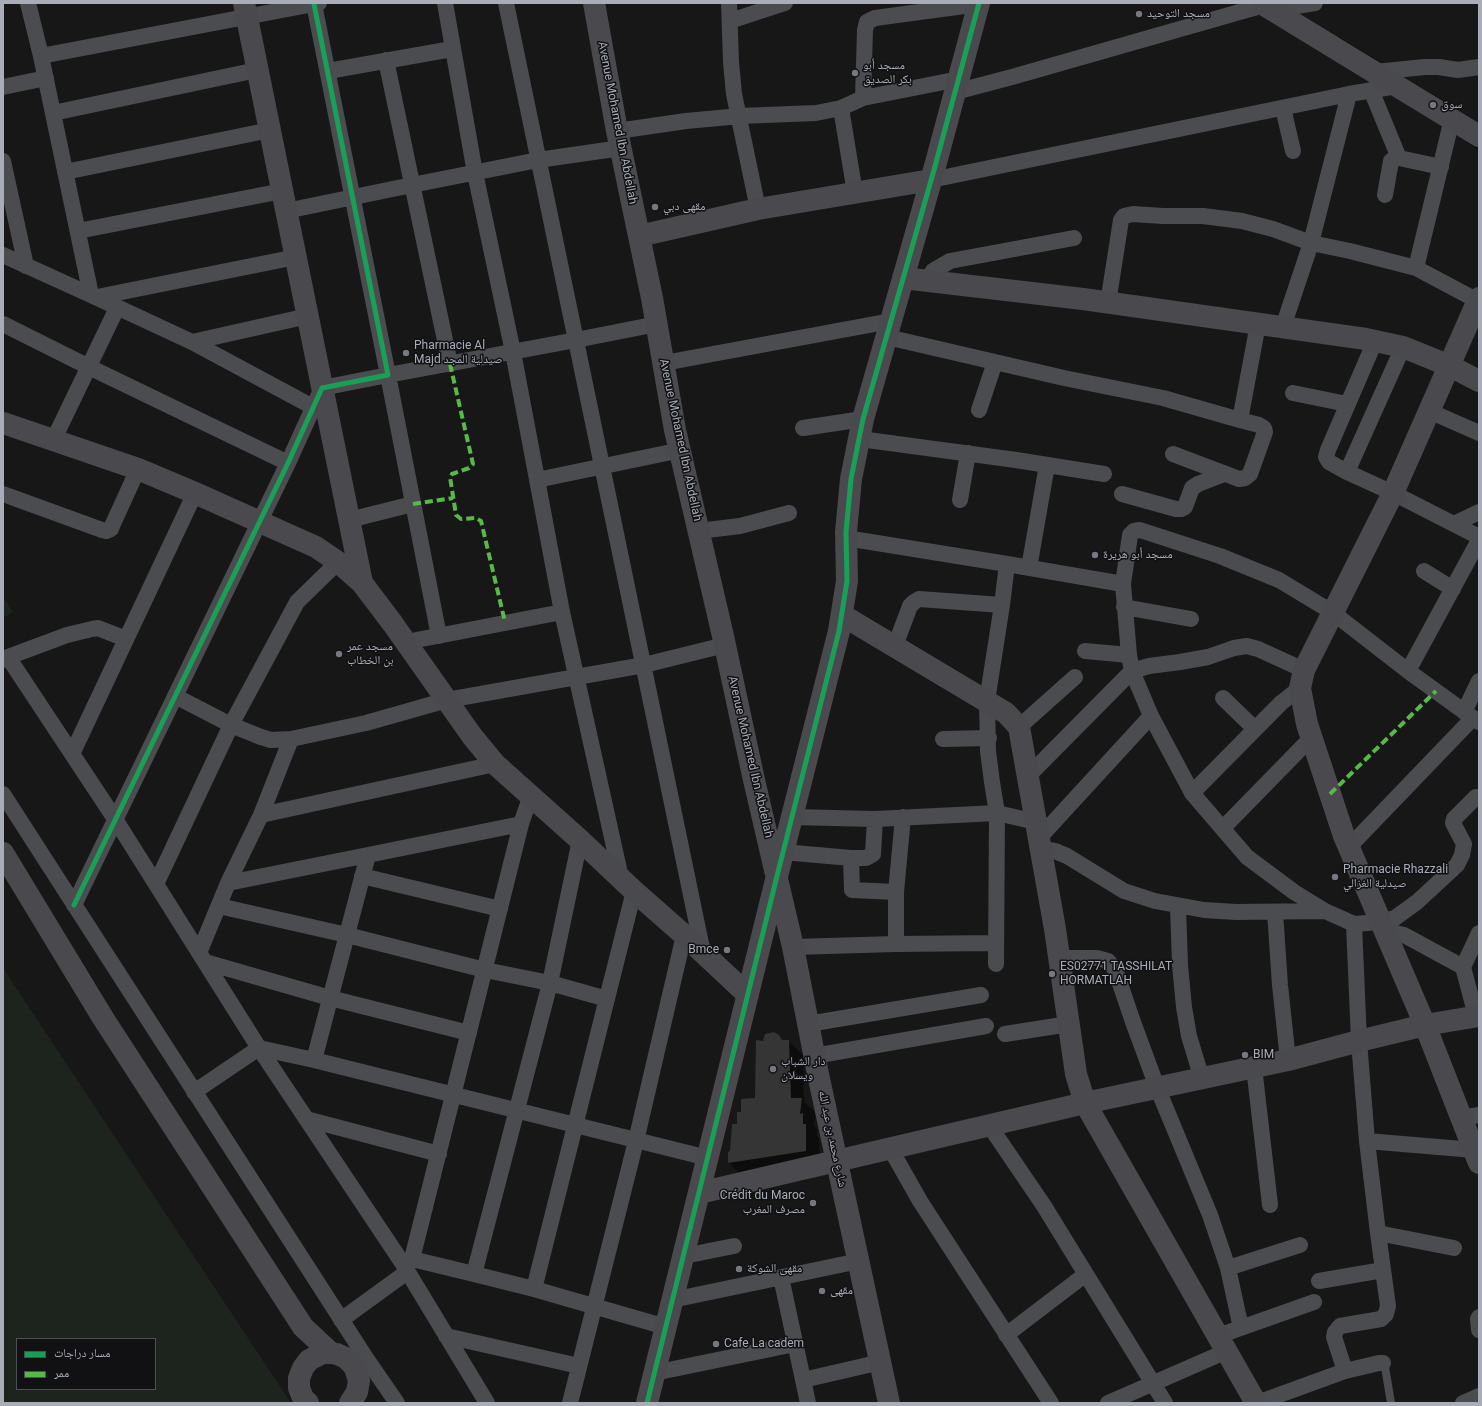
<!DOCTYPE html>
<meta charset="utf-8">
<style>
body{margin:0}
#map{position:relative;width:1482px;height:1406px;overflow:hidden;background:#171717;font-family:Roboto,"Noto Naskh Arabic",sans-serif}
canvas{display:block}
.frame{position:absolute;inset:0;border:4px solid #a8adb8;pointer-events:none}
.legend{position:absolute;left:16px;top:1338px;width:140px;height:52px;box-sizing:border-box;background:#111113;border:1px solid #4d4f55;margin:0;padding:5px 7px;list-style:none;font-size:12px;color:#a8adb8}
.legend li{display:flex;align-items:center;gap:8px;height:20px}
.legend b{width:20px;border:1px solid #4d4f55}
</style>
<div id="map">
<canvas width="1482" height="1406"></canvas>
<div class="frame"></div>
<ul class="legend">
<li><b style="height:5px;background:#1a9f57"></b>مسار دراجات</li>
<li><b style="height:5px;background:#58b947"></b>ممر</li>
</ul>
</div>
<script>
const c = document.querySelector('canvas').getContext('2d');
c.lineJoin = 'round';
function fill(path, color) {
  c.fillStyle = color;
  c.fill(path, 'evenodd');
}
function shape(rows) {
  const path = new Path2D();
  for (const r of rows) {
    path.moveTo(r[0], r[1]);
    for (let i = 2; i < r.length; i += 2) path.lineTo(r[i], r[i + 1]);
  }
  return path;
}
function trace(path, color, width, dash) {
  c.strokeStyle = color;
  c.lineWidth = width;
  c.lineCap = dash ? 'butt' : 'round';
  c.setLineDash(dash || []);
  c.stroke(path);
}
function label(font, color, halo, rows, align = 'center') {
  c.font = font + ' Roboto,"Noto Naskh Arabic",sans-serif';
  c.lineWidth = 3;
  c.setLineDash([]);
  c.textBaseline = 'middle';
  c.strokeStyle = halo;
  c.fillStyle = color;
  for (const [text, x, y, turn = 0] of rows) {
    c.save();
    c.translate(x, y);
    c.rotate((+turn || 0) * Math.PI / 180);
    c.textAlign = isNaN(turn) ? turn : align;
    if (halo) c.strokeText(text, 0, 0);
    c.fillText(text, 0, 0);
    c.restore();
  }
}
fill(shape([
 [3,596,13,612,3,618],
 [3,968,291,1403,3,1403],
 [17,1339,155,1339,155,1389,17,1389]
]), '#1d241e');
fill(shape([
 [1339,37,1479,123,1479,150,1348,67,1337,56],
 [778,1036,783,1041,788,1041,803,1055,804,1102,816,1113,814,1125,817,1129,817,1136,819,1139,820,1165,743,1177,729,1163,731,1152,742,1113,756,1099,764,1042]
]), '#0007');
fill(shape([
 [774,1032,779,1035,782,1040,789,1040,791,1098,802,1098,800,1114,803,1113,803,1124,806,1124,806,1151,728,1163,728,1152,730,1151,732,1124,737,1124,737,1112,741,1112,741,1099,755,1098,756,1040,763,1041,765,1034]
]), '#353536');
trace(shape([
 [1383,1363,1385,1367,1391,1403]
]), '#4b4c50', 8);
trace(shape([
 [28,3,41,56,319,3],
 [445,3,475,173,513,352,562,612,621,878],
 [506,3,703,953],
 [729,3,731,62,734,94,758,209],
 [1272,10,1315,3],
 [730,21,785,3],
 [41,56,91,295,192,342,313,407],
 [386,60,450,364],
 [328,71,452,49],
 [1375,72,1425,67,1439,67,1458,70,1479,67],
 [959,79,863,98,865,30,867,22,875,18,979,4],
 [3,87,46,78],
 [1371,90,1399,158],
 [955,92,1012,77,1264,5],
 [841,108,855,193],
 [1283,108,1293,151],
 [53,113,257,70],
 [1452,119,1416,268,1478,301],
 [617,131,686,121,740,116,816,113,841,108,863,98],
 [3,161,26,266],
 [65,172,270,130],
 [931,180,1349,94,1397,86],
 [1385,195,1391,161,1395,158,1399,158,1441,167],
 [286,211,412,185,538,160,621,148],
 [78,231,282,191],
 [3,255,91,295],
 [927,281,933,271,950,261,1074,238],
 [97,297,296,257],
 [1108,303,1121,220,1124,216,1133,214,1163,216,1203,216,1242,221,1273,229,1311,243,1350,251,1416,268],
 [3,324,89,367,288,463],
 [1283,327,1311,243,1349,94],
 [887,337,1064,378,1163,398,1240,420],
 [1375,341,1328,450,1326,457,1329,462,1347,472,1403,347],
 [192,342,308,316],
 [664,363,891,321],
 [1293,393,1347,404],
 [979,410,995,362],
 [1429,411,1479,433],
 [803,428,863,419],
 [860,439,1016,460,1104,474],
 [53,441,117,308],
 [1173,454,1239,479,1245,478,1250,474,1265,432,1264,428,1259,425,1240,420,1258,324],
 [1347,472,1393,493,1479,537],
 [537,480,681,450],
 [3,494,102,530,106,531,111,529,112,526,138,469],
 [1122,494,1176,509,1181,509,1185,507,1192,488,1198,484,1224,474],
 [960,500,968,453],
 [349,520,413,504],
 [1454,524,1479,512],
 [699,531,740,526,789,513],
 [846,538,1007,564,1123,584],
 [1007,564,1002,605,987,701,988,751,992,782,997,813,1036,822],
 [1029,568,1047,465],
 [1424,571,1453,589],
 [1124,607,1191,619],
 [439,636,388,375,576,340,657,324],
 [406,642,562,612],
 [895,646,910,606,914,602,919,599,1002,605],
 [1085,651,1129,655],
 [8,657,67,635,92,629,98,628,103,630,126,639],
 [3,660,8,657,115,819,259,1048,403,1264],
 [1304,670,1258,649,1247,646,1234,648,1208,657,1180,662,1149,666,1132,671,1129,655,1123,584,1130,535,1134,531,1140,530,1220,556,1279,580,1332,612,1408,671],
 [175,696,231,725,261,737,271,740,291,739],
 [1223,698,1255,729],
 [1464,712,1479,681],
 [1473,718,1408,671,1479,540],
 [1019,727,1075,677],
 [943,739,989,738],
 [72,754,195,493],
 [1028,776,1132,671,1151,716,1192,793,1247,857,1294,892,1325,911,1354,924,1380,922,1395,918,1417,902,1457,865,1462,855,1464,844,1453,823,1454,819,1476,797],
 [1192,793,1281,703,1300,688],
 [3,794,366,1358,397,1403],
 [261,815,495,764],
 [875,819,997,813,996,964],
 [1223,828,1311,738],
 [1039,838,1151,716],
 [1349,847,1473,718,1479,722],
 [1041,849,1055,851,1067,856,1124,891,1155,901,1204,910,1236,912,1325,911],
 [783,852,851,858,866,858,873,854,875,819,792,817],
 [362,876,500,909],
 [228,883,368,855],
 [156,884,231,725,297,602,338,562],
 [634,891,534,1289,666,1327],
 [896,892,903,817],
 [74,905,288,463,322,388,388,375,314,4],
 [219,906,347,935,485,970,550,983,607,999],
 [1178,906,1180,965,1184,1007,1189,1036,1202,1079],
 [1275,912,1280,985,1288,1060],
 [1354,924,1359,1041,1367,1141,1378,1233,1388,1306,1386,1314,1381,1319,1340,1326,1335,1332,1334,1337,1345,1371,1379,1363,1383,1363],
 [1385,934,1395,933,1404,935,1463,967],
 [896,944,996,943],
 [793,947,896,944,896,892,852,890,851,858],
 [199,953,228,883,261,815,291,739,366,723,447,700,644,665,725,645],
 [1059,958,1097,958,1108,961,1115,969,1133,1022,1157,1087,1210,1215,1228,1268,1241,1328],
 [205,962,330,998,469,1033],
 [1476,1016,1463,967,1479,933],
 [808,1024,981,995],
 [1005,1034,1069,1024],
 [814,1056,986,1026],
 [314,1060,368,855,521,824],
 [1254,1067,1270,1205],
 [194,1092,259,1048,314,1060,708,1158],
 [1461,1118,1479,1115],
 [306,1119,439,1154],
 [989,1125,1044,1206,1165,1403],
 [1367,1141,1474,1150],
 [890,1148,920,1201,1051,1403],
 [1378,1233,1454,1248],
 [684,1256,734,1246],
 [412,1259,403,1264,487,1403],
 [1228,1268,1300,1245],
 [474,1274,412,1259,521,824,531,795],
 [781,1277,808,1403],
 [1319,1281,1383,1270],
 [534,1289,474,1274,550,983,580,840],
 [672,1300,859,1261],
 [1479,1317,1478,1319,1479,1330],
 [341,1320,407,1272],
 [1006,1335,1086,1274],
 [446,1336,579,1366],
 [1218,1336,1314,1302],
 [654,1373,795,1344],
 [803,1380,881,1362],
 [570,1403,636,1141,684,935],
 [1108,1403,1227,1351],
 [1257,1403,1345,1371],
 [1463,1403,1479,1396]
]), '#4b4c50', 16);
trace(shape([
 [244,3,362,583],
 [594,3,617,131,652,298,675,430,723,636,754,780,793,947,818,1074,889,1403],
 [1261,3,1479,136],
 [639,236,758,209,931,180],
 [903,278,1083,299,1366,339,1403,347,1450,366,1479,381],
 [1479,298,1393,493,1304,670,1300,688,1307,724,1344,836,1425,1025,1479,1163],
 [3,423,138,469,195,493,316,547,338,562,362,583,393,624,472,736,495,764,580,840,634,891,684,935,748,995],
 [842,615,1006,713,1019,727,1055,929,1076,1074,1085,1103,1256,1403],
 [3,853,103,1018,303,1327,331,1353],
 [699,1193,1085,1103,1288,1060,1359,1041,1425,1025,1479,1016],
 [308,1403,303,1398,299,1388,299,1378,303,1368,309,1360,323,1353,331,1353,337,1354,346,1358,354,1366,356,1371,359,1381,357,1392,350,1403],
 [647,1403,777,876,839,631,847,581,846,532,851,479,863,419,934,170,979,3]
]), '#4a4a4e', 22);
trace(shape([
 [450,364,473,464,469,468,452,474,450,477,456,515,461,519,476,518,481,521,505,622],
 [413,504,453,498],
 [1330,794,1436,691]
]), '#58b947', 4, [8, 4]);
trace(shape([
 [74,905,288,463,322,388,388,375,314,4],
 [647,1403,777,876,839,631,847,581,846,532,851,479,863,419,934,170,979,3]
]), '#1a9f57', 5);
for (const [x, y, r, color] of [
 [1139,14,4,"#757880"],
 [855,73,4,"#757880"],
 [1433,105,4,"#757880"],
 [655,207,4,"#757880"],
 [406,353,4,"#757880"],
 [1095,555,4,"#757880"],
 [339,654,4,"#757880"],
 [1335,877,4,"#757880"],
 [727,950,4,"#757880"],
 [1052,974,4,"#757880"],
 [1245,1055,4,"#757880"],
 [773,1069,4,"#757880"],
 [813,1203,4,"#757880"],
 [739,1269,4,"#757880"],
 [822,1291,4,"#757880"],
 [716,1344,4,"#757880"]
]) {
  const dot = new Path2D();
  dot.arc(x, y, r, 0, 2 * Math.PI);
  c.fillStyle = color;
  c.fill(dot);
  trace(dot, '#111113', 1.5);
}
label('12px', '#a8adb8', '#111113', [
 ["مسجد التوحيد",1147,14],
 ["مسجد أبو",863,66],
 ["بكر الصديق",863,80],
 ["سوق",1441,105],
 ["مقهى دبي",663,207],
 ["Pharmacie Al",414,346],
 ["Majd صيدلية المجد",414,360],
 ["مسجد أبو هريرة",1103,555],
 ["مسجد عمر",347,647],
 ["بن الخطاب",347,661],
 ["Pharmacie Rhazzali",1343,870],
 ["صيدلية الغزالي",1343,884],
 ["Bmce",719,950,"right"],
 ["ES02771 TASSHILAT",1060,967],
 ["HORMATLAH",1060,981],
 ["BIM",1253,1055],
 ["دار الشباب",781,1062],
 ["ويسلان",781,1076],
 ["Crédit du Maroc",805,1196,"right"],
 ["مصرف المغرب",805,1210,"right"],
 ["مقهى الشوكة",747,1269],
 ["مقهى",830,1291],
 ["Cafe La cadem",724,1344]
], 'left');
label('12px', '#a8adb8', '#111113', [
 ["Avenue Mohamed Ibn Abdellah",617,123,79],
 ["Avenue Mohamed Ibn Abdellah",680,440,78],
 ["Avenue Mohamed Ibn Abdellah",750,757,77],
 ["شارع محمد بن عبد الله",832,1139,78]
]);
</script>
